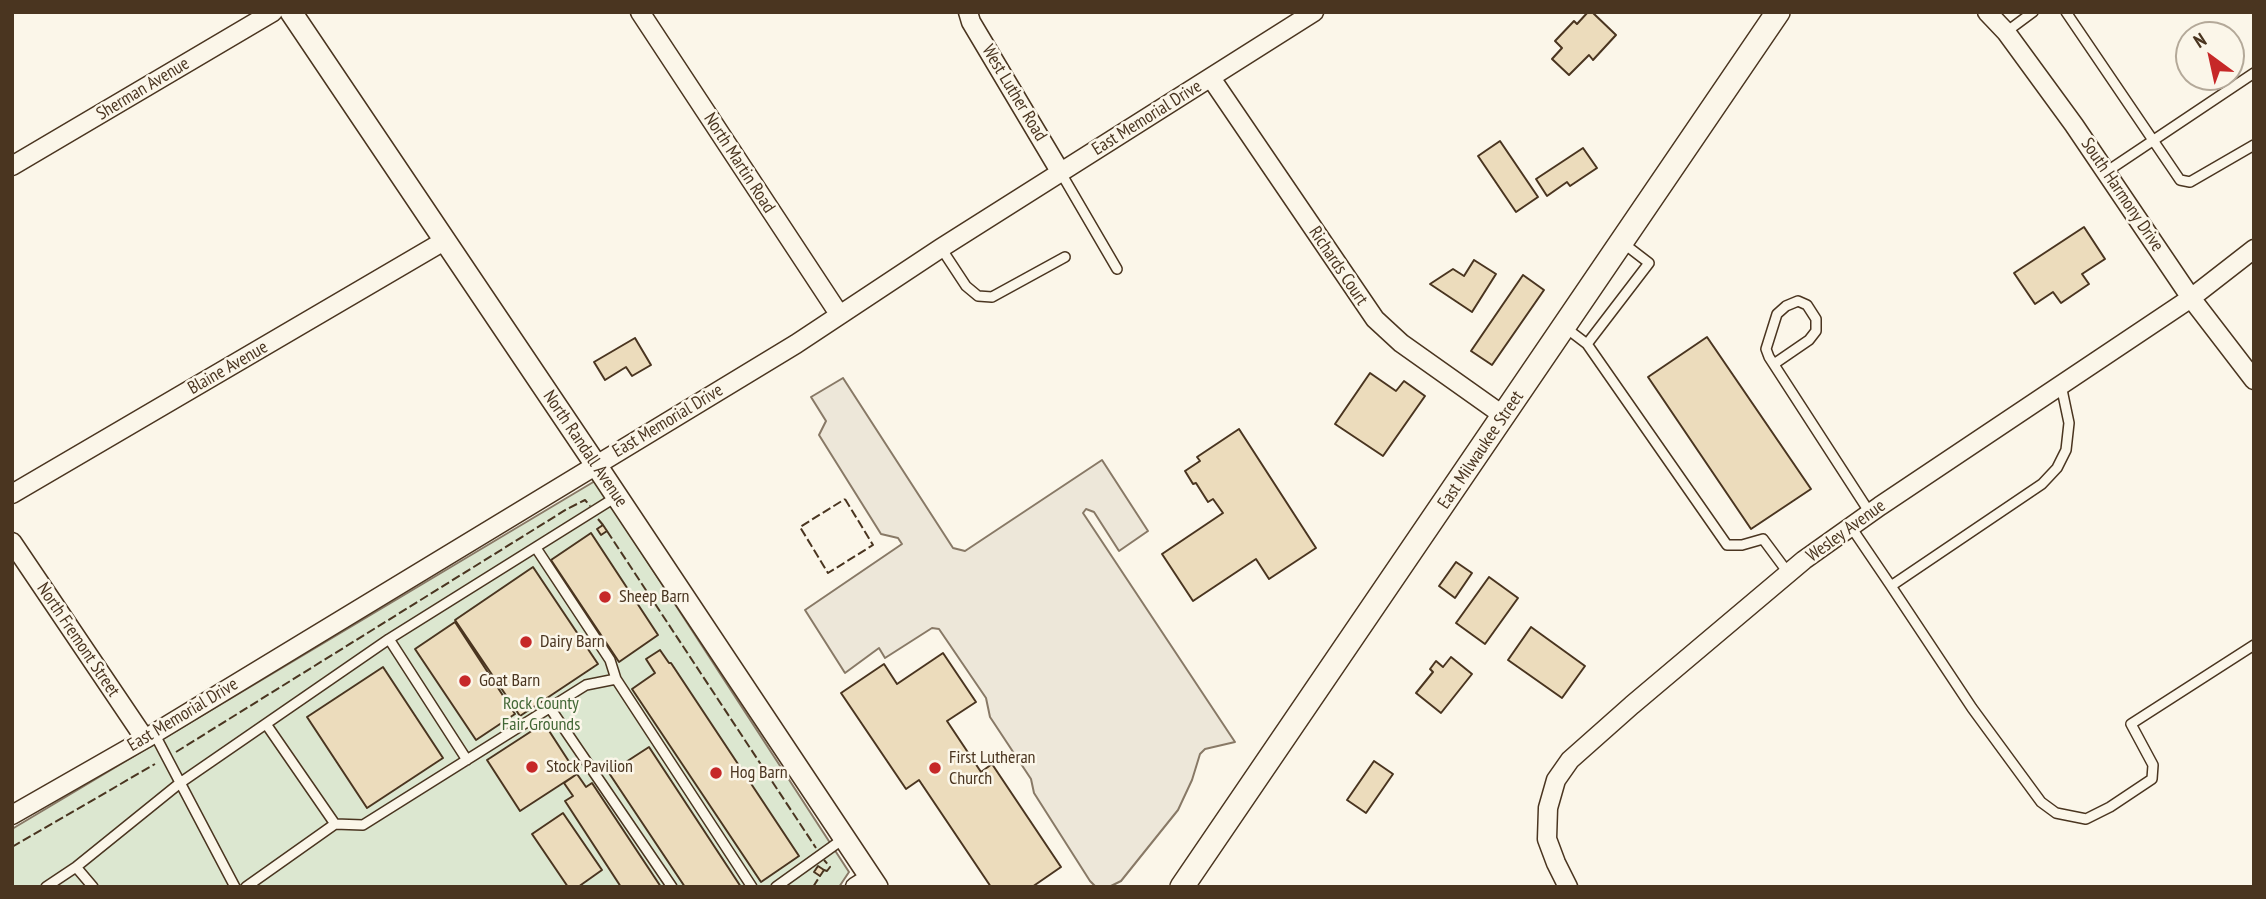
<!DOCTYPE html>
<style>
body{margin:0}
#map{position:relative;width:2266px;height:899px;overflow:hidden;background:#fbf6e9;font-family:"PT Sans Narrow",sans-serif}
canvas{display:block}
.frame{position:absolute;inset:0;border:14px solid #4a3520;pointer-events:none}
.north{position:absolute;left:2175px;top:21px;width:70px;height:70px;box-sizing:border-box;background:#fbf6e9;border:2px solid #b4a999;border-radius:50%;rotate:327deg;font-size:19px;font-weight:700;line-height:28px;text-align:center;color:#4a3520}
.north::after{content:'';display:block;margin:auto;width:24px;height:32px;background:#c62828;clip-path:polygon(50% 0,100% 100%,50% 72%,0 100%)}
</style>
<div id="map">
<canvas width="2266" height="899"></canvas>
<div class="frame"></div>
<div class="north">N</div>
</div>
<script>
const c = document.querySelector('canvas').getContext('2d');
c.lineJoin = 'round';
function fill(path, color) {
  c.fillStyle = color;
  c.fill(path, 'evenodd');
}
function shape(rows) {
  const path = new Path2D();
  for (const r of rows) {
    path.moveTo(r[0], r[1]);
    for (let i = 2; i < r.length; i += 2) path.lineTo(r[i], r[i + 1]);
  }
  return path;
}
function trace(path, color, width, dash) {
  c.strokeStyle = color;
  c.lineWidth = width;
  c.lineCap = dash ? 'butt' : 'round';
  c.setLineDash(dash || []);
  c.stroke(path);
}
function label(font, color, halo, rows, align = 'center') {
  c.font = font + ' "PT Sans Narrow",sans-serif';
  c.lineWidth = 5;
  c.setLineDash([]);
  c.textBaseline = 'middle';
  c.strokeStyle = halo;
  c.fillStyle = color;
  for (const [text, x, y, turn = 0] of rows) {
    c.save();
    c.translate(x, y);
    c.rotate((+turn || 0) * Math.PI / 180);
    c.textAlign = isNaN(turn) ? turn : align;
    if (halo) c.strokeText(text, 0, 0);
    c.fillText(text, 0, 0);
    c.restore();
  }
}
const green = shape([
 [595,481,849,872,839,887,12,887,12,829,595,481]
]);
fill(green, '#dce7d0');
trace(green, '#887966', 2);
const parking = shape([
 [843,378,953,548,965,551,1102,460,1148,531,1119,551,1094,512,1086,509,1083,513,1235,742,1205,749,1200,754,1192,780,1178,810,1121,881,1109,887,1096,887,1090,881,1034,793,1031,779,990,717,986,698,939,629,932,628,885,658,879,648,845,673,805,610,902,544,898,538,881,534,819,435,826,421,811,397,843,378]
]);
fill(parking, '#ede7d9');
trace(parking, '#887966', 2);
const building = shape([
 [1588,12,1592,12,1616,35,1593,60,1589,55,1569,75,1552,59,1562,48,1555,41,1574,21,1577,24,1588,12],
 [1500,141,1538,197,1516,212,1478,156,1500,141],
 [1583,148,1597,168,1570,186,1567,182,1547,196,1536,179,1583,148],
 [2084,227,2105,259,2082,274,2089,284,2061,303,2053,292,2035,304,2014,273,2084,227],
 [1474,260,1496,274,1472,312,1430,284,1453,269,1464,276,1474,260],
 [1523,275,1544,290,1492,365,1471,351,1523,275],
 [1707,337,1811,489,1751,529,1648,377,1707,337],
 [635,338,651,365,632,376,626,367,605,380,594,362,635,338],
 [1370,373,1396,391,1404,381,1425,396,1383,456,1335,424,1370,373],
 [1239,429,1316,548,1269,579,1256,559,1193,601,1162,554,1223,513,1213,499,1208,502,1196,483,1193,484,1185,471,1200,461,1197,457,1239,429],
 [603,525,607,531,601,535,597,529,603,525],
 [591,533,658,635,619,662,551,560,591,533],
 [1456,562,1472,573,1455,598,1439,586,1456,562],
 [533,567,598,664,520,716,455,620,533,567],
 [1489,577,1518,598,1485,644,1456,623,1489,577],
 [455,622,515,714,476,740,415,649,455,622],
 [1531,627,1585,666,1562,698,1508,660,1531,627],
 [660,650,669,663,671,663,799,856,761,882,632,689,655,673,646,659,660,650],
 [943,653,976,702,947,721,981,772,992,764,1061,867,1032,887,991,887,919,780,906,789,841,693,884,664,897,684,943,653],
 [1451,657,1472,674,1441,713,1416,693,1433,672,1430,669,1436,661,1443,667,1451,657],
 [383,667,443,758,367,808,307,717,383,667],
 [544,723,577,774,520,811,487,760,544,723],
 [649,747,741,887,685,887,609,773,649,747],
 [1374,761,1393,774,1366,813,1347,800,1374,761],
 [577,774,586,787,592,783,661,887,621,887,565,801,573,796,564,783,577,774],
 [563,813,602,870,578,887,568,887,532,834,563,813],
 [818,866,824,870,820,876,814,872,818,866]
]);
fill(building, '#ecdcbc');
trace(building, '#4a3520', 2);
const service = shape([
 [2066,12,2180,180,2190,182,2254,145],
 [2006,32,2033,12],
 [2106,172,2254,73],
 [1061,173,1117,269],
 [941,248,966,286,978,296,992,297,1065,257],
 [1566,328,1587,344,1727,545,1742,545,1763,539,1789,574],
 [1587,344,1649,263,1623,243],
 [1774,364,1809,340,1816,331,1816,319,1807,305,1798,301,1786,306,1777,314,1766,349,1769,357,1870,513],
 [1851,527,1891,586,2042,484,2057,468,2066,450,2069,423,2061,385],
 [536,548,610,660,616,679,752,887],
 [1891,586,1972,708,2041,802,2056,813,2086,819,2110,807,2152,779,2153,765,2131,724,2254,645],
 [389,639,467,760],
 [550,708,672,887],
 [266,724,335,824],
 [154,733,235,887],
 [76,867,93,887],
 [46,887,76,867,180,783,389,639,616,497],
 [246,887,335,824,363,825,586,685,616,679],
 [776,887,843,839]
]);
const minor = shape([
 [640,12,839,314],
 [968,12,971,22,1061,173],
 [1987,12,2006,32,2074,125,2191,298,2254,380],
 [1211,78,1375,319,1401,343,1504,416],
 [12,166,273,12],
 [12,494,444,241],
 [12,542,145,739],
 [12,815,145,739,796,344,941,248,1314,12],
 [855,887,871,877],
 [1568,887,1556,863,1547,839,1548,808,1556,780,1570,760,1632,705,1804,560,1880,506,2191,298,2254,249]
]);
const tertiary = shape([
 [291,12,596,465,877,887]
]);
const secondary = shape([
 [1182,887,1778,12]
]);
trace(service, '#4a3520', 12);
trace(minor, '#4a3520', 21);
trace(tertiary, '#4a3520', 24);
trace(secondary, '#4a3520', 26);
trace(service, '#fbf6e9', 9);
trace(minor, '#fbf6e9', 18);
trace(tertiary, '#fbf6e9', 21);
trace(secondary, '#fbf6e9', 23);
trace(shape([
 [845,499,873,545,828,573,800,527,845,499],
 [598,519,603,525],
 [607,531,816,848],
 [176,752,567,509,585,500,590,506],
 [12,847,155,764],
 [824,870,827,871,830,867,824,860],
 [813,887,820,876]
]), '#4a3520', 2, [9, 3.5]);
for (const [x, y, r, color] of [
 [605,597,7,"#c62828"],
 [526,642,7,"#c62828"],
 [465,681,7,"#c62828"],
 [532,767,7,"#c62828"],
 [935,768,7,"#c62828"],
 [716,773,7,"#c62828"]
]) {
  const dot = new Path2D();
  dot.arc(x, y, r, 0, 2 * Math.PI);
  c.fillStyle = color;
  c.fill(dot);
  trace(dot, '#fbf6e9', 2.5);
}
label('18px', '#4a3520', '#fbf6e9', [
 ["Sherman Avenue",143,89,-31],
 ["West Luther Road",1014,93,59],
 ["East Memorial Drive",1147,118,-32],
 ["North Martin Road",739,163,57],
 ["South Harmony Drive",2122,195,56],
 ["Richards Court",1338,266,56],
 ["Blaine Avenue",228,368,-30],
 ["East Memorial Drive",668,421,-31],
 ["North Randall Avenue",585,449,56],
 ["East Milwaukee Street",1481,450,-56],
 ["Wesley Avenue",1846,531,-36],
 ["North Fremont Street",78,640,56],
 ["East Memorial Drive",183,715,-31]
]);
label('18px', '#4a3520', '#fbf6e9', [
 ["Sheep Barn",619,597],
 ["Dairy Barn",540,642],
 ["Goat Barn",479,681],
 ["First Lutheran",949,758],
 ["Church",949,779],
 ["Stock Pavilion",546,767],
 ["Hog Barn",730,773]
], 'left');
label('18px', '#436837', '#fbf6e9', [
 ["Rock County",541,704],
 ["Fair Grounds",541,725]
]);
</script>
